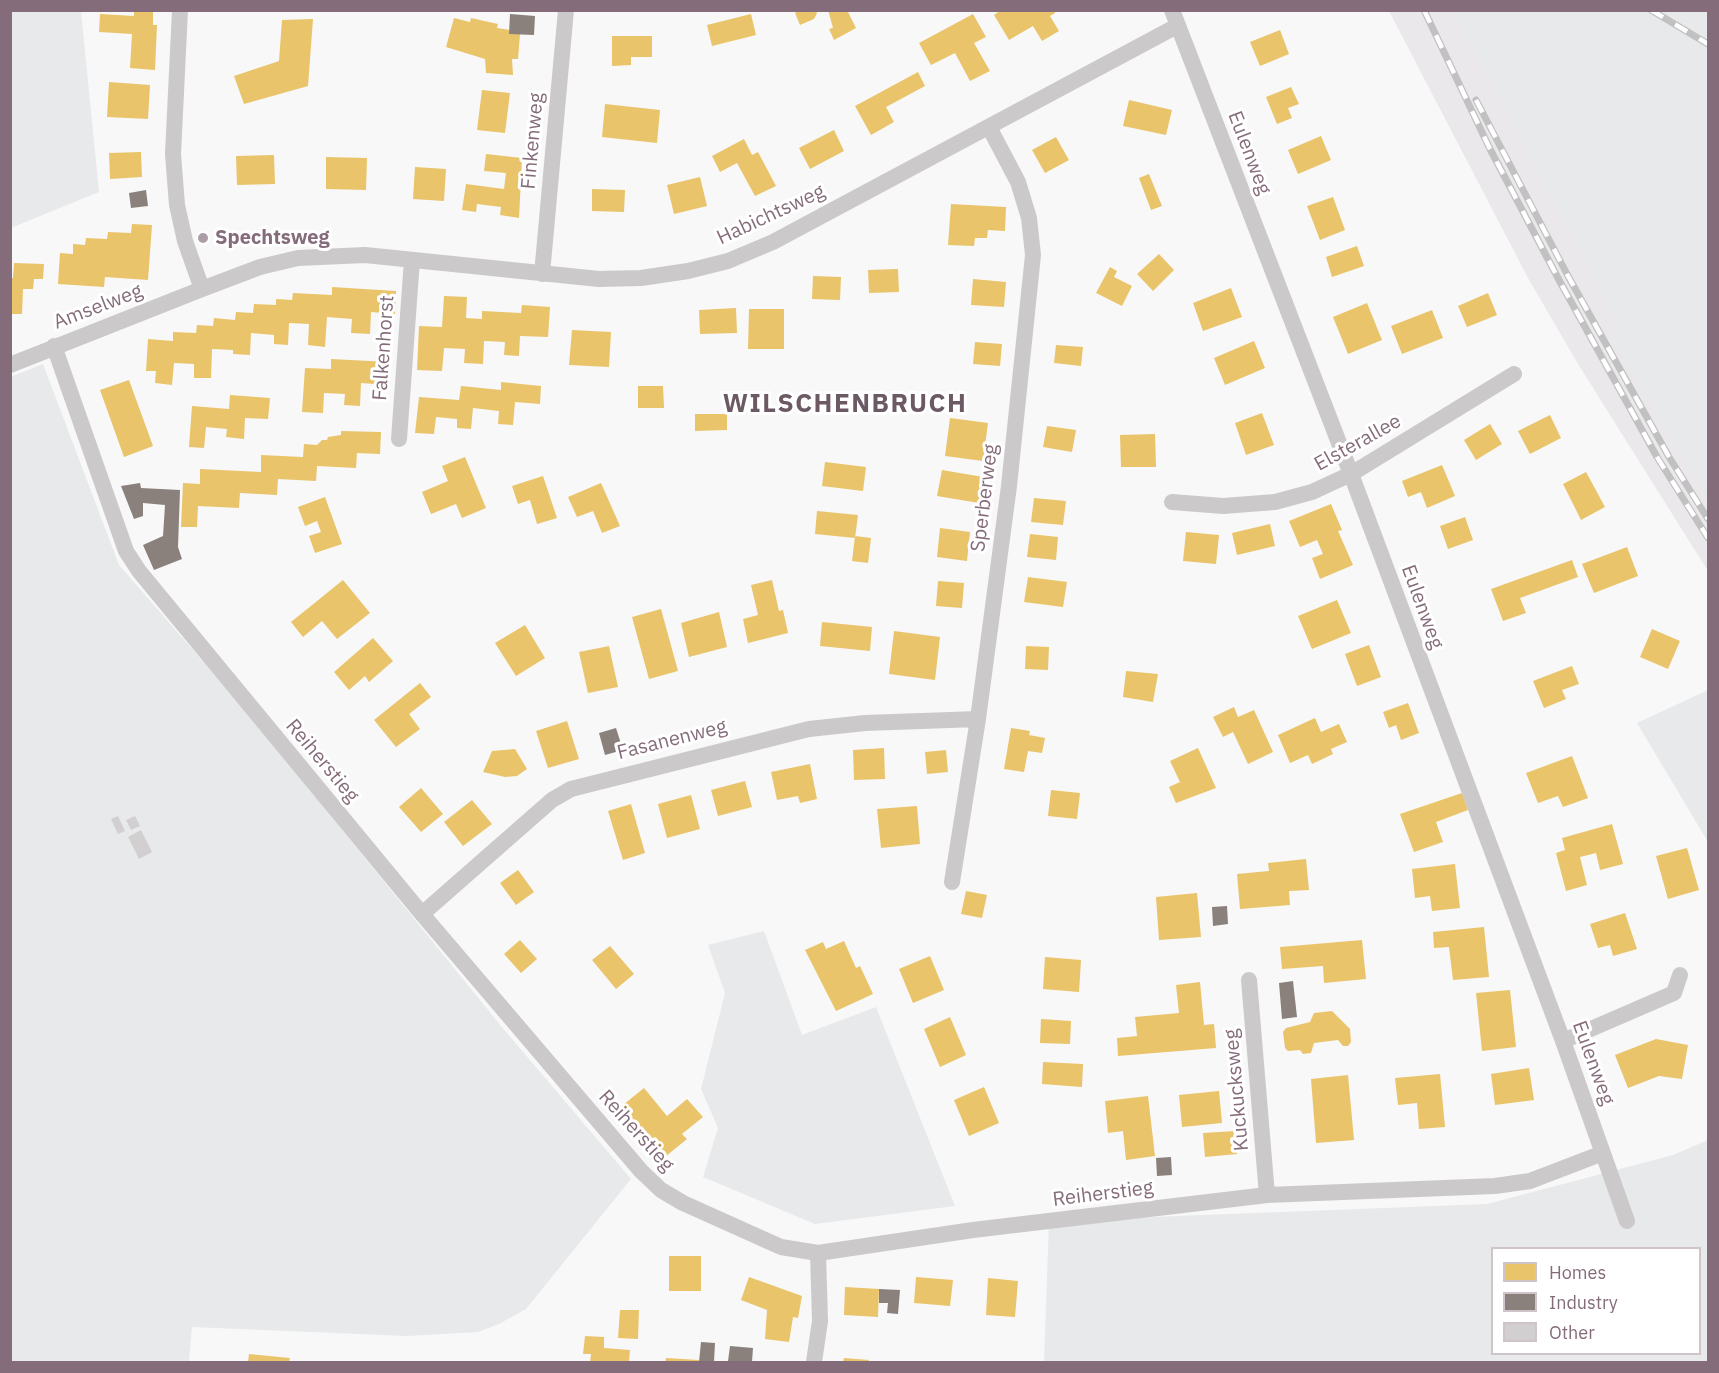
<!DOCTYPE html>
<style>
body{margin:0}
#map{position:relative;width:1719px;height:1373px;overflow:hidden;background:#f8f8f8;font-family:"IBM Plex Sans",sans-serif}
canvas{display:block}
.frame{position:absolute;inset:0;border:12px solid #856c7b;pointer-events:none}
.legend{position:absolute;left:1491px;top:1247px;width:210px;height:108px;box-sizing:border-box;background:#fff;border:2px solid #cec4ca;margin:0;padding:8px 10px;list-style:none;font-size:18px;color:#856c7b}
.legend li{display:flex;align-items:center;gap:12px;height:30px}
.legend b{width:30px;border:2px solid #cec4ca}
</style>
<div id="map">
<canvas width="1719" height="1373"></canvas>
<div class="frame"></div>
<ul class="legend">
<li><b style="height:16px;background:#e9c46a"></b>Homes</li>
<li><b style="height:16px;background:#8a817c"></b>Industry</li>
<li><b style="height:16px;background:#d1cfd0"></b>Other</li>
</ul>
</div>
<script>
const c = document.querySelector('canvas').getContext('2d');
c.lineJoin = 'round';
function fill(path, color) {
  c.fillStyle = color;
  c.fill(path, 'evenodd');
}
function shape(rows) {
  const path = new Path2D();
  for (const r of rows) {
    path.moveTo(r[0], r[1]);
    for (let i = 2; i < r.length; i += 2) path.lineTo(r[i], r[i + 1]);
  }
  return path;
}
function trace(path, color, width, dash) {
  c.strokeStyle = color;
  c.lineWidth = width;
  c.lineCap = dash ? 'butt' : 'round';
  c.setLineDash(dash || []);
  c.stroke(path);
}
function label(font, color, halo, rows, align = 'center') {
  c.font = font + ' "IBM Plex Sans",sans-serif';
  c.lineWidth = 6;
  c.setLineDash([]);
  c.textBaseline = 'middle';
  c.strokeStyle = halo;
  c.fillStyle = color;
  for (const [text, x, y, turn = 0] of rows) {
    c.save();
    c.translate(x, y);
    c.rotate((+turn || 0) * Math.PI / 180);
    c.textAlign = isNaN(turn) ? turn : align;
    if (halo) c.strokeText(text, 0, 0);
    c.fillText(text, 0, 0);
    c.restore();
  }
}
fill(shape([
 [1389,11,1454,11,1633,350,1708,469,1708,571,1578,364,1528,278]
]), '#eae8ea');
fill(shape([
 [11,10,81,11,99,192,11,228],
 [1454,11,1708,11,1708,497,1612,338,1622,330],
 [43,364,119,565,241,705,501,1026,631,1179,526,1309,499,1324,478,1332,407,1336,192,1327,189,1362,11,1362,10,377],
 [1708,690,1708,842,1637,723],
 [764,931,802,1035,876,1007,955,1206,815,1224,703,1177,718,1128,701,1089,725,993,708,945],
 [1708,1140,1708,1362,1044,1362,1049,1221,1487,1204,1673,1155],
 [1492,1248,1700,1248,1700,1354,1492,1354]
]), '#e7e9eb');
fill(shape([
 [134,10,153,10,153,25,157,25,155,70,130,68,132,34,99,32,100,14,134,16],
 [799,10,816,10,817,13,814,19,800,25,795,13],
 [828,10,847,10,856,28,834,40,829,29,833,28],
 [1001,10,1054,10,1055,13,1050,16,1059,31,1042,41,1033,26,1009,40,994,15],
 [751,14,756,35,712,46,707,25],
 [973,14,986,37,974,43,990,71,970,81,955,53,931,65,919,43],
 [454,18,470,22,471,18,498,24,497,28,510,30,509,34,520,34,518,59,512,59,513,75,486,73,485,59,446,47],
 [313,19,308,86,244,104,234,76,279,61,282,20],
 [1280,30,1289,54,1260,66,1250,42],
 [612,36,652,36,652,57,631,57,631,65,612,66],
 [918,72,925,86,886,107,894,122,871,135,855,106],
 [109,82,150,85,148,119,107,117],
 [1291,87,1299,104,1288,108,1292,118,1277,124,1266,97],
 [482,90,510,93,505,133,477,130],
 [1129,100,1172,110,1166,135,1123,126],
 [605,104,660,110,657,143,602,137],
 [834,130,844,151,810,169,799,148],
 [1321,136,1331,160,1298,174,1288,150],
 [1056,137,1069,160,1045,173,1032,150],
 [744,139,752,155,758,152,776,186,755,196,737,163,720,172,712,156],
 [141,152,142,177,110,179,109,153],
 [486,154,522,158,519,218,500,215,501,207,477,204,476,212,462,210,466,184,504,189,506,173,484,171],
 [274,155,275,184,237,185,236,156],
 [326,157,367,158,366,190,326,189],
 [415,167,446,169,444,201,413,199],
 [1149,174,1162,206,1151,210,1139,178],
 [700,177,707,206,674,214,667,185],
 [592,189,625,190,624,212,592,211],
 [1333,197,1345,230,1320,240,1307,206],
 [951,204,1006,207,1005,231,988,230,987,238,975,238,974,246,948,245],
 [132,224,152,225,148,280,105,277,104,287,58,284,60,253,73,254,73,244,85,245,86,238,107,239,108,232,131,233],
 [1357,246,1364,266,1332,277,1326,257],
 [1159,254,1174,270,1153,291,1137,274],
 [14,263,44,264,43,279,34,279,33,289,23,289,22,314,10,314,10,278,13,278],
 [1110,267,1117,271,1114,277,1132,286,1122,306,1096,293],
 [898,269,899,292,869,293,868,270],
 [813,276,841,277,840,300,812,299],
 [973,279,1006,282,1004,307,971,305],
 [332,287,396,291,395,314,371,312,370,334,351,333,352,319,327,317,325,347,308,345,309,324,289,323,288,345,274,344,274,335,251,333,250,355,233,354,233,350,212,349,211,378,194,378,194,364,174,363,172,385,155,383,156,371,146,371,148,339,173,341,173,332,196,333,197,325,213,326,214,318,235,320,236,312,253,313,254,304,276,305,276,299,292,300,293,293,332,295],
 [1231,288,1242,317,1203,331,1193,303],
 [1488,293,1497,315,1467,327,1458,306],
 [444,296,467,297,466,318,482,319,482,311,521,313,522,305,550,307,548,337,520,336,519,356,504,355,505,342,484,341,483,364,464,363,465,349,444,348,442,371,417,370,419,326,442,327],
 [1367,303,1382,340,1348,354,1333,317],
 [736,308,737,333,700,334,699,310],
 [749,309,784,309,784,349,748,349],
 [1432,310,1443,338,1402,354,1391,326],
 [572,330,611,332,609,367,569,365],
 [1254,341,1265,368,1225,385,1214,358],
 [975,342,1002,344,1000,366,973,364],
 [1056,345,1083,347,1081,366,1054,363],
 [331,359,389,362,388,385,361,383,360,406,344,405,345,394,324,393,323,413,302,412,305,368,331,369],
 [129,380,153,446,124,457,100,390],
 [501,382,541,386,540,404,515,402,513,425,498,424,499,411,473,408,471,429,457,428,457,419,436,417,434,434,415,433,419,397,459,400,461,386,501,390],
 [638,386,663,386,664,408,638,408],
 [230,395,270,398,268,419,245,418,244,439,226,437,227,429,206,427,204,448,189,447,192,406,229,409],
 [1262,413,1274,445,1246,455,1235,423],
 [695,414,727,414,727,430,695,431],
 [1550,415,1561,438,1530,454,1518,431],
 [950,418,988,423,983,461,945,456],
 [1490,424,1502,444,1476,460,1464,440],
 [1047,426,1076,430,1072,452,1043,447],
 [341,431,381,432,380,454,357,453,356,468,317,466,316,481,278,479,277,495,240,493,239,508,198,506,197,527,181,527,183,483,200,484,200,469,261,472,261,455,303,457,304,444,317,445,322,440,327,440,328,437,341,435],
 [1155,434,1156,467,1121,467,1120,435],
 [465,457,486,508,462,518,456,504,431,514,422,492,448,481,442,466],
 [825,462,866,467,863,491,822,486],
 [1442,465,1455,496,1427,508,1421,492,1408,497,1402,481],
 [942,470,983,477,979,503,937,496],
 [1586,472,1605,507,1581,520,1563,484],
 [543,476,557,518,537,524,530,500,518,504,512,486],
 [601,483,620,526,602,533,593,511,577,517,568,497],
 [325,497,342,544,315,553,309,536,321,532,317,521,305,526,298,507],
 [1034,498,1066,501,1063,525,1031,522],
 [1331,504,1342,530,1338,531,1353,565,1320,579,1312,558,1323,554,1317,540,1300,547,1289,521],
 [817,511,858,515,855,538,815,534],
 [1465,517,1473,540,1448,549,1440,526],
 [1270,524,1275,546,1237,555,1232,533],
 [940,528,970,532,967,561,937,557],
 [1186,532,1219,535,1216,564,1183,561],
 [1030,534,1058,537,1056,560,1027,557],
 [855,536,871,538,868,563,852,561],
 [1627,547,1638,576,1594,593,1582,564],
 [1572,560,1578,577,1520,598,1526,613,1503,621,1491,589],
 [1028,577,1067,582,1063,607,1024,602],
 [343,580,370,613,337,639,322,621,303,637,291,622],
 [772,580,779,611,783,610,788,633,748,643,743,619,758,615,751,585],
 [938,581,964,583,962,608,936,606],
 [1337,600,1351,633,1312,649,1298,616],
 [661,609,678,671,649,679,632,617],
 [719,612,727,647,689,657,681,623],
 [822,622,872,627,870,651,820,646],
 [525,625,545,658,516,676,495,643],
 [1652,629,1680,641,1668,669,1640,657],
 [894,631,940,637,935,680,889,674],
 [373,638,393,661,369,682,365,676,349,690,334,672],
 [1369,645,1381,677,1357,686,1345,654],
 [609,646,618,687,588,693,579,652],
 [1026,646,1049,647,1048,670,1025,669],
 [1572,666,1579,684,1562,690,1566,699,1544,708,1533,681],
 [1126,671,1158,674,1153,702,1123,697],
 [420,683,431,697,409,714,420,729,396,747,374,720],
 [1408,703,1419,733,1401,740,1396,725,1389,728,1383,712],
 [1234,707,1238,717,1254,710,1273,752,1248,764,1233,732,1223,737,1213,717],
 [1315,718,1321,732,1339,724,1347,742,1331,749,1333,754,1312,764,1308,755,1290,763,1278,735],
 [567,721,579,759,548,768,536,731],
 [1011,728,1030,731,1029,735,1045,738,1042,753,1028,751,1024,772,1004,769],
 [884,748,885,779,854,780,853,750],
 [1198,748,1216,788,1176,803,1169,787,1180,782,1170,761],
 [515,749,527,769,517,776,505,777,483,772,492,751],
 [946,750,948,772,927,774,925,752],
 [1572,756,1588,798,1563,807,1558,796,1538,803,1526,773],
 [810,764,817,799,800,803,798,796,777,800,771,772],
 [745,781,752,807,718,816,711,790],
 [421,788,443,814,421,832,399,807],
 [1051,790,1080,793,1077,819,1048,816],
 [1462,793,1468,810,1436,822,1443,842,1414,852,1400,814],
 [691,795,700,829,667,838,658,804],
 [472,800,492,824,463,846,444,822],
 [631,804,645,853,623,860,608,811],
 [917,806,920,844,881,848,877,809],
 [1612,824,1623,864,1600,870,1596,853,1580,857,1587,885,1566,891,1556,853,1565,850,1562,838],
 [1687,848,1699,890,1668,899,1656,856],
 [1306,859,1309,890,1289,891,1290,905,1240,909,1237,874,1269,871,1268,863],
 [1455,864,1460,908,1432,911,1430,896,1415,898,1412,869],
 [518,870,534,892,516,905,500,883],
 [966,891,987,895,982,918,961,914],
 [1197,893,1201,937,1159,940,1156,897],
 [1625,913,1637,949,1613,956,1610,945,1598,948,1590,924],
 [1484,927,1489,977,1453,980,1449,947,1434,948,1433,932],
 [520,940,537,959,521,973,504,954],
 [1362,940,1366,979,1324,983,1323,966,1282,969,1280,947],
 [844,941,856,968,860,966,873,994,836,1011,805,950,823,942,826,949],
 [610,946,634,974,616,989,592,960],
 [930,956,944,990,913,1003,899,969],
 [1045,957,1081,960,1079,992,1043,989],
 [1200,982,1204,1025,1214,1024,1216,1048,1118,1056,1117,1038,1137,1036,1135,1017,1179,1013,1176,985],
 [1510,990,1516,1047,1482,1051,1476,993],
 [1332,1011,1350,1029,1351,1042,1348,1046,1343,1046,1338,1040,1314,1043,1311,1053,1303,1054,1300,1050,1288,1051,1285,1048,1283,1032,1286,1028,1310,1022,1314,1013],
 [950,1017,966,1055,940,1067,924,1029],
 [1041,1019,1071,1021,1070,1044,1040,1043],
 [1656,1039,1688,1045,1682,1079,1659,1076,1628,1088,1615,1055],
 [1043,1062,1083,1064,1082,1087,1042,1084],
 [1529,1068,1534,1100,1495,1105,1491,1074],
 [1440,1074,1445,1127,1419,1129,1417,1103,1398,1105,1395,1078],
 [1348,1075,1354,1140,1316,1143,1311,1079],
 [984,1087,999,1123,969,1136,954,1100],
 [644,1088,667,1116,687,1099,703,1117,682,1134,687,1139,660,1161,618,1109],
 [1219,1091,1222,1123,1182,1127,1179,1095],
 [1148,1096,1155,1156,1126,1160,1123,1131,1108,1133,1105,1101],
 [1235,1131,1237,1154,1205,1157,1203,1133],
 [669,1256,701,1256,701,1291,669,1291],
 [749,1277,802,1296,798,1318,793,1317,789,1342,765,1339,767,1310,741,1300],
 [916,1277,953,1280,950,1306,914,1303],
 [988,1278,1018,1281,1015,1317,986,1315],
 [845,1287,879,1289,878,1317,844,1315],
 [620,1310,639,1310,638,1339,618,1338],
 [585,1336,604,1337,604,1348,630,1350,629,1362,590,1362,591,1354,583,1354],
 [249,1354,290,1358,289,1362,248,1362],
 [666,1358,699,1360,699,1362,665,1362],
 [844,1358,869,1360,868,1362,843,1362]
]), '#e9c46a');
fill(shape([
 [510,14,535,16,534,35,509,34],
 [146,190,148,206,131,208,129,193],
 [140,483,141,488,180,490,178,547,182,559,154,570,143,545,163,536,165,505,143,503,143,516,134,519,121,486],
 [616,728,623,750,605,755,599,733],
 [1227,906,1228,924,1213,926,1212,907],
 [1293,981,1297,1017,1282,1019,1279,983],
 [1171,1157,1172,1175,1157,1176,1156,1158],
 [879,1289,900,1290,898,1314,887,1313,888,1303,879,1303],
 [701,1342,715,1343,714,1362,699,1362],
 [730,1346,753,1348,752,1362,728,1361]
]), '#8a817c');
fill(shape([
 [118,816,125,831,118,834,111,819],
 [135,816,140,826,131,830,126,820],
 [141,830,152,852,139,859,128,837]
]), '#d1cfd0');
trace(shape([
 [180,10,173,154,177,205,185,241,202,289],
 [1172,10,1351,474,1563,1041,1627,1221],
 [542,274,566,10],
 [54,346,126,551,139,571,422,914,641,1171,661,1190,683,1203,781,1247,818,1253,973,1230,1267,1195,1495,1186,1530,1181,1603,1153],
 [10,365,202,289,260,267,298,258,365,255,599,279,641,278,688,271,728,261,773,242,1177,26],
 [399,439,412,260],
 [1172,502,1223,506,1275,502,1312,492,1351,474,1514,374],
 [952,882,978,719,1009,486,1033,255,1029,218,1018,182,989,127],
 [422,914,552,800,571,789,809,729,865,723,978,719],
 [1249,980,1267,1195],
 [1563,1041,1674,993,1680,975],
 [814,1362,820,1321,818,1253]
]), '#ccc9cb', 16);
const rail = shape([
 [1424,10,1490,149,1559,280,1657,457,1708,538],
 [1651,10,1708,44],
 [1476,100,1568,276,1669,457,1708,519]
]);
trace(rail, '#c2c1c2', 7);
trace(rail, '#fff', 4.5, [14]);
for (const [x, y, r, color] of [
 [203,238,6,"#ad9da7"]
]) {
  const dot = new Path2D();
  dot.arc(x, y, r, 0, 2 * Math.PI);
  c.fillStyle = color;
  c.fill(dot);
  trace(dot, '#fff', 2);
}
label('20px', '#856c7b', '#fff', [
 ["Finkenweg",533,141,-85],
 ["Eulenweg",1249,153,69],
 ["Habichtsweg",771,215,-25],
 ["Amselweg",98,307,-21],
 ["Falkenhorst",384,348,-86],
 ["Elsterallee",1358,443,-29],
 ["Sperberweg",985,498,-83],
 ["Eulenweg",1422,607,70],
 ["Fasanenweg",672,740,-14],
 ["Reiherstieg",322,761,50],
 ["Eulenweg",1593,1063,70],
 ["Kuckucksweg",1237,1090,-95],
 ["Reiherstieg",636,1131,48],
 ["Reiherstieg",1103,1194,-7]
]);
label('bold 20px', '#856c7b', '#fff', [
 ["Spechtsweg",215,238]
], 'left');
c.letterSpacing = '1.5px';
label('bold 26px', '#6b5964', '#fff', [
 ["WILSCHENBRUCH",845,404]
]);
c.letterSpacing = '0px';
</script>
